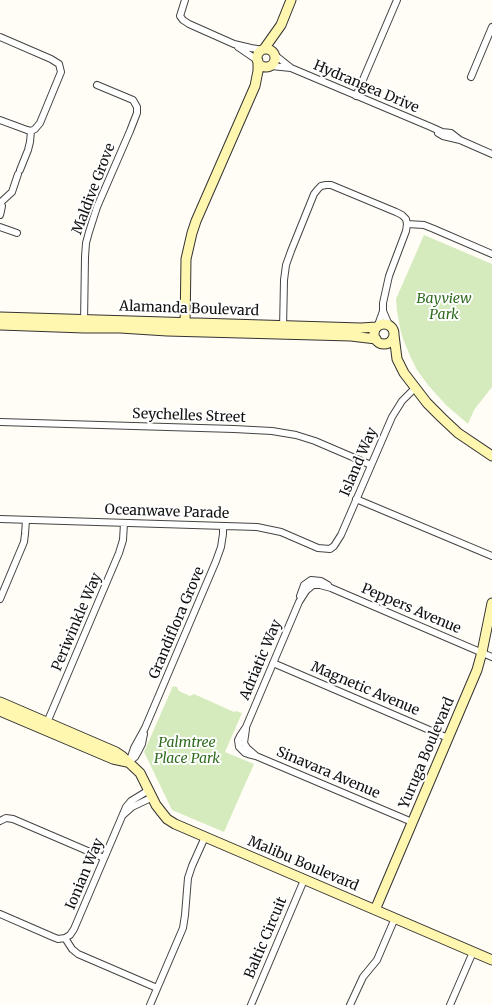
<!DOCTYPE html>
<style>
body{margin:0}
canvas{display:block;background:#fffdf5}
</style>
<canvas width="492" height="1005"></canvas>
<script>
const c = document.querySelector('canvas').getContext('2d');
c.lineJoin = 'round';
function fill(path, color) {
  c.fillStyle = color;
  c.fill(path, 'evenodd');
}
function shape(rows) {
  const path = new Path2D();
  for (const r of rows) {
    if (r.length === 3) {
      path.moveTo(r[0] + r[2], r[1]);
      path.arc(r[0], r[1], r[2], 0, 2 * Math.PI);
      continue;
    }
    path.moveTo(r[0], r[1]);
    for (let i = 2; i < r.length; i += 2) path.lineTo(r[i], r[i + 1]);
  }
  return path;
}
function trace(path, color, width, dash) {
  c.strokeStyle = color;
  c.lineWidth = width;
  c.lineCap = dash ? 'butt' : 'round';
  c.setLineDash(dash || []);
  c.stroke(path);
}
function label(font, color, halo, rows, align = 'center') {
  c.font = font + ' Merriweather,serif';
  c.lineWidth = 4;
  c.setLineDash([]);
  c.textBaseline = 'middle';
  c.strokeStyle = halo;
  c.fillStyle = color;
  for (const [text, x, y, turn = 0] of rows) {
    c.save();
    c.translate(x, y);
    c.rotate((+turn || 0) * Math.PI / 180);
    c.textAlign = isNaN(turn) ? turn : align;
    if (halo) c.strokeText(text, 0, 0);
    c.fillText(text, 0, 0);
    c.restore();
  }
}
fill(shape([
 [424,235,492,264,492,387,474,410,468,424,446,405,428,385,417,370,411,358,403,339,400,328,397,311,396,299],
 [173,686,177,687,179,691,190,696,194,694,234,712,236,711,242,713,225,752,254,764,224,832,172,810,144,752]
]), '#d5ebbd');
const street = shape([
 [185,0,180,16,183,20,189,24,234,44,251,48,263,50],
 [0,37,51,59,59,64,61,72,40,123,35,129,31,131,27,130,0,120],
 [238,47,257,60],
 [275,55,290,67],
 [271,66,291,68,431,127,442,132,451,133,460,140],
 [471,77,492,27],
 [356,96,397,0],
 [438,133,443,136,460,140,492,154],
 [20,170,28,150,30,142,31,131],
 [0,215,1,211,2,206,0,203,12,192,18,174],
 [407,224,424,225,434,229,492,254],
 [0,227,17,233],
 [383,311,389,325],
 [84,323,85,257,86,243,89,232,97,207,130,131,137,113,137,107,133,100,97,85],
 [283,329,284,280,286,265,291,251,314,194,318,189,321,186,326,185,331,185,396,212,402,215,406,219,407,224,406,231,389,276,383,303,383,311,378,325],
 [0,422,234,429,272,431,296,435,315,441,371,465],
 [356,499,492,556],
 [0,519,257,527,281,532,318,548,330,549,334,546,341,535,392,417,402,401,415,388],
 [300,596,304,585,311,580,321,581,328,585],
 [0,599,24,542,25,534,26,520],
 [273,663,448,738],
 [46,725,119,553,123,540,124,523],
 [246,729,244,743,247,748,255,755],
 [129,762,135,757,139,750,142,744,144,734],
 [129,763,134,748,145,728,216,561,221,547,223,534,223,526],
 [123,815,132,807,153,797],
 [0,821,6,818,13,819,104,858],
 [412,822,256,756,248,754,245,753,239,747,238,740,240,736,246,727,299,602,306,591,313,585,320,585,331,588,492,657],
 [0,914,53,937,58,939,65,938,72,949,78,954,157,988],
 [65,938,70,935,74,929,126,807,131,801,149,790],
 [150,1005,183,928,185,915,187,890,188,878,192,866,205,837],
 [251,1005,304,880],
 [350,1005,363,977,377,960,395,918],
 [450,1005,473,952]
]);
const secondary = shape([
 [266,58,9],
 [264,49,281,25,291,0],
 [0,317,361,328,377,327],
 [384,334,10],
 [0,325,84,328,120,328,167,331,351,336,376,339],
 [185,328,186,259,192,233,196,221,255,86,258,71,258,61],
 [394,335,397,359,404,373,427,403,442,418,458,433,492,456],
 [0,702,116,752,122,756,140,773,156,805,163,814,167,819,175,824,492,960],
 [0,711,113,759,127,762],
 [375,910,477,670,482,652,492,603]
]);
trace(street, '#444', 8);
trace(secondary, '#333', 11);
trace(street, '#fff', 6);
trace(secondary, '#fff6b0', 9);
label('14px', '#111', '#fff', [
 ["Hydrangea Drive",366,87,23],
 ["Maldive Grove",94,189,-69],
 ["Alamanda Boulevard",189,309,2],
 ["Seychelles Street",189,416,2],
 ["Island Way",359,462,-67],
 ["Oceanwave Parade",167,512,2],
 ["Peppers Avenue",411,609,23],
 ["Periwinkle Way",77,622,-67],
 ["Grandiflora Grove",177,623,-67],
 ["Adriatic Way",261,660,-67],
 ["Magnetic Avenue",365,689,23],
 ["Yuruga Boulevard",427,753,-67],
 ["Sinavara Avenue",328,773,23],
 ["Malibu Boulevard",303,864,23],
 ["Ionian Way",85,874,-67],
 ["Baltic Circuit",266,938,-67]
]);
label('italic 14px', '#2f6b1f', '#fff', [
 ["Bayview",444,299],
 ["Park",444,315],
 ["Palmtree",187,743],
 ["Place Park",187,759]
]);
</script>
